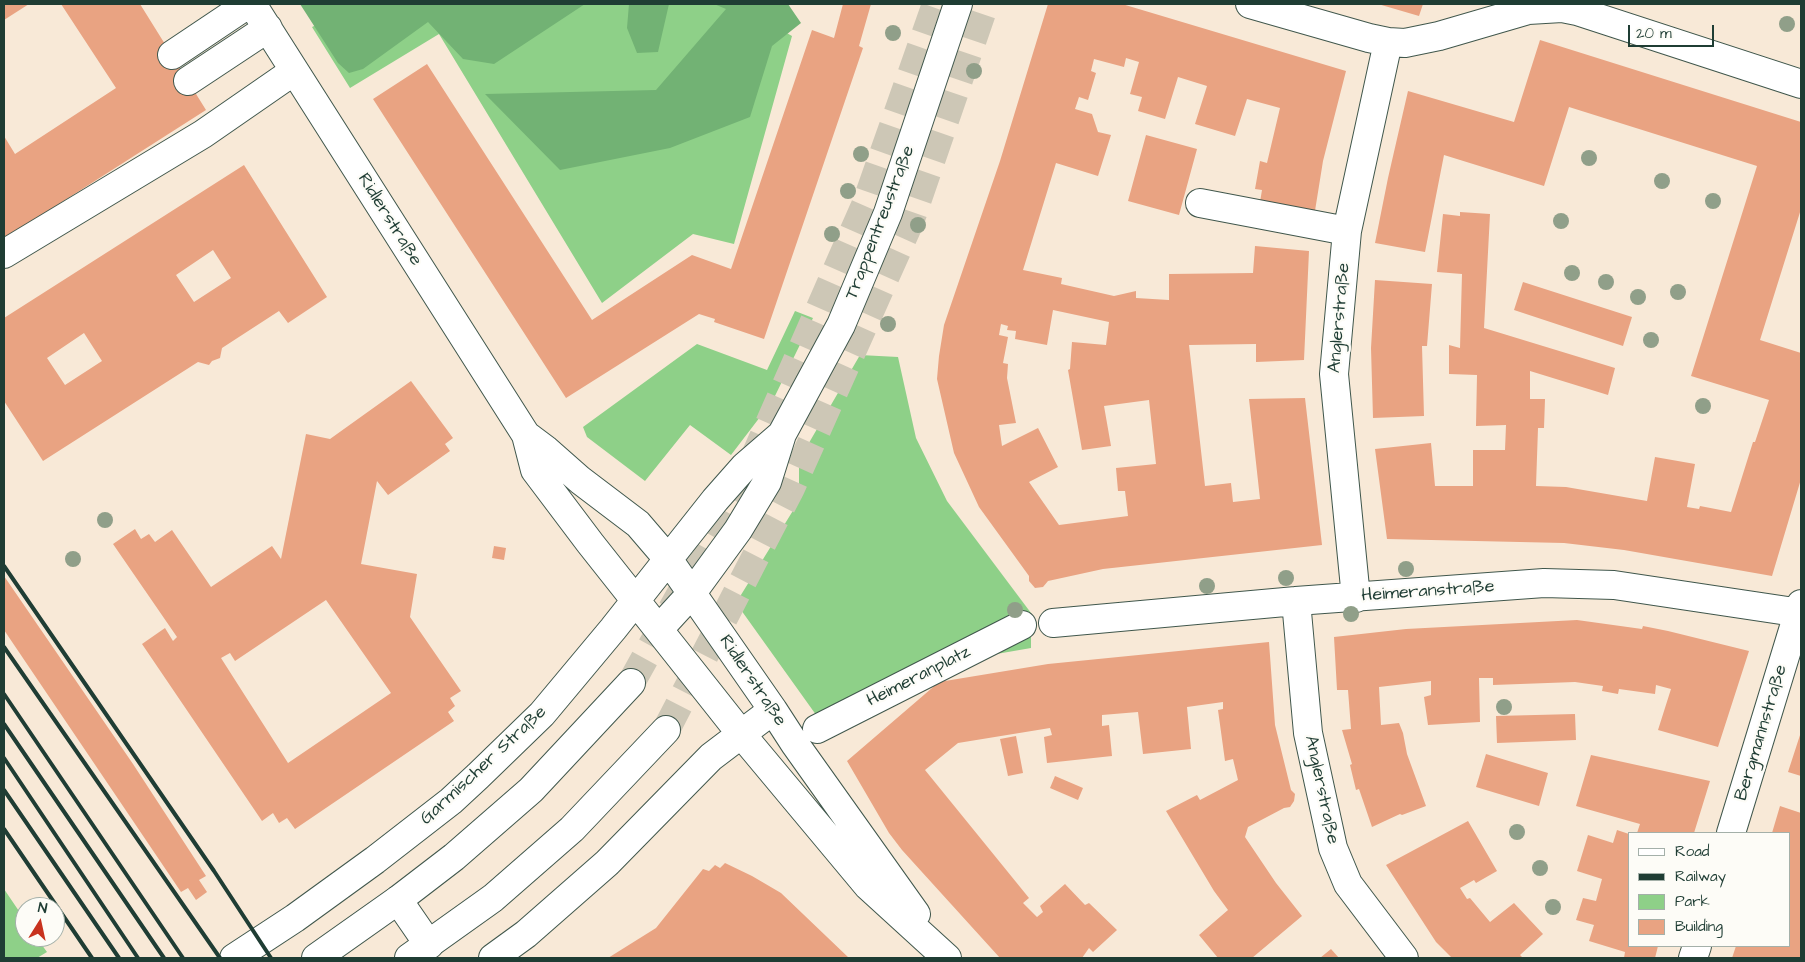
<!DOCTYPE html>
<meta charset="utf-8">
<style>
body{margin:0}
#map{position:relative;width:1805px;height:962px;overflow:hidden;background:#f8e9d7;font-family:"Architects Daughter",sans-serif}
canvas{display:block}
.frame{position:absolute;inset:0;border:5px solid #1f3d34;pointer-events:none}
.legend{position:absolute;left:1628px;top:832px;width:162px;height:115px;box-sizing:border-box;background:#fdfcf7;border:1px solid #a4b0a9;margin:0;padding:6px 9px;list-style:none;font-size:15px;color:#1f3d34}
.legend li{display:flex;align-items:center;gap:10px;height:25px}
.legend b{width:25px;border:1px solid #a4b0a9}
.north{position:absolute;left:15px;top:897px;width:50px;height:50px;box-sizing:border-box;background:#fdfcf7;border:1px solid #a4b0a9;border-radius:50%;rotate:10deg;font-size:14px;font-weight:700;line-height:20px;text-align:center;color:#1f3d34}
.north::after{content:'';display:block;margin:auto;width:18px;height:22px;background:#c8321e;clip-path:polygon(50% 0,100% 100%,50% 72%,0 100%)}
.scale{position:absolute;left:1628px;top:25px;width:86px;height:22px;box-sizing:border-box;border:2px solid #1f3d34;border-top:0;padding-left:6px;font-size:15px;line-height:18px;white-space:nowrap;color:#1f3d34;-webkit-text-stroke:4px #fdfcf7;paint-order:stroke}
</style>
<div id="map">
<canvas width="1805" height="962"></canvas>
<div class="frame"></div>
<ul class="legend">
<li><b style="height:6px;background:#fff"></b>Road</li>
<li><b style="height:6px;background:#1f3d34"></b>Railway</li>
<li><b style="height:14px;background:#8ed088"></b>Park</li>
<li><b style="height:14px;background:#e9a382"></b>Building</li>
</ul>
<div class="north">N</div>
<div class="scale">20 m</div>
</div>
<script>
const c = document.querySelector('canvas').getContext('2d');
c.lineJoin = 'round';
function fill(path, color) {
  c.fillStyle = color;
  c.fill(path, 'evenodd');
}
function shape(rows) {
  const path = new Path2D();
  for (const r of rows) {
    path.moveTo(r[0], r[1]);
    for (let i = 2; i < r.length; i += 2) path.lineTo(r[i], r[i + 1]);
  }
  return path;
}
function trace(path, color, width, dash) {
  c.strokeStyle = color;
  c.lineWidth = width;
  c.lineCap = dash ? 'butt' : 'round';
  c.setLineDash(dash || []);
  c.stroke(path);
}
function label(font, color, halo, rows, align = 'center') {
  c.font = font + ' "Architects Daughter",sans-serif';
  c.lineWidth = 4.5;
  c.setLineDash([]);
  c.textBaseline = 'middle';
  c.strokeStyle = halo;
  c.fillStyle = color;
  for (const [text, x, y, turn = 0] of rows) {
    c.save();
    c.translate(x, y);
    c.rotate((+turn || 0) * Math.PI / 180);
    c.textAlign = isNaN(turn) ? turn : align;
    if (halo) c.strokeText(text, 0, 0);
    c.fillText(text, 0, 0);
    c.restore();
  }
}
fill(shape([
 [317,4,757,4,755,15,792,36,734,244,693,234,602,303,439,34,350,88,312,27,326,20],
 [795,311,813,318,773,400,731,455,690,425,645,481,587,437,583,427,697,344,767,370],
 [860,355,898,357,916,438,947,501,1031,613,1031,648,916,668,819,719,736,603,802,496,799,483,799,460],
 [4,889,25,920,25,937,36,937,47,952,37,958,4,958]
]), '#8ed088');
fill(shape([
 [300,4,585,4,494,64,463,59,428,22,363,69,349,73,338,63],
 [629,4,669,4,658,52,637,53,627,28],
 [714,4,788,4,801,23,772,46,750,117,670,148,560,170,485,94,656,90,726,9]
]), '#72b274');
fill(shape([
 [4,4,29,4,4,20],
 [61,4,140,4,206,110,4,239,4,136,15,154,116,88],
 [843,4,871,4,859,46,863,48,764,339,714,322,715,319,699,314,566,398,373,99,427,64,592,320,692,255,731,269,812,30,834,38],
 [1048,4,1122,4,1346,71,1323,161,1314,217,1259,208,1262,190,1255,189,1260,161,1267,163,1280,108,1247,99,1235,136,1195,124,1207,86,1178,77,1165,119,1138,111,1142,97,1130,94,1139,62,1126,58,1124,67,1094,59,1091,71,1096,73,1088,100,1079,97,1075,109,1092,114,1098,132,1111,135,1098,176,1056,163,1023,270,1062,278,1061,284,1114,296,1136,291,1136,298,1169,300,1169,274,1253,273,1255,246,1309,251,1304,360,1256,362,1256,344,1189,345,1205,486,1231,483,1233,502,1260,499,1249,399,1305,398,1322,545,1103,569,1048,581,1043,587,1035,588,1029,581,1029,576,979,507,954,453,937,379,939,356,944,325,1000,161],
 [1053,310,1109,322,1106,345,1072,342,1070,369,1068,370,1082,450,1111,446,1104,406,1149,400,1156,464,1116,468,1118,491,1125,491,1128,516,1059,525,1029,482,1058,467,1038,428,1002,446,999,425,1016,423,1007,378,1008,364,1003,363,1008,337,999,335,1001,324,1008,326,1007,330,1016,331,1015,339,1047,345],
 [1378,4,1423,4,1419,16],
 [1540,40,1801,122,1801,209,1760,340,1801,353,1801,479,1772,576,1624,550,1564,543,1387,539,1375,449,1431,443,1435,486,1473,486,1473,450,1505,450,1506,425,1476,426,1477,375,1449,374,1449,345,1460,348,1462,274,1437,272,1443,214,1460,216,1460,212,1490,214,1484,328,1615,368,1608,395,1530,371,1530,399,1545,399,1544,428,1538,428,1536,486,1566,487,1647,501,1655,457,1695,464,1687,507,1699,509,1700,506,1731,512,1753,442,1755,442,1769,400,1691,376,1757,166,1569,107,1544,186,1444,155,1425,252,1375,243,1388,178,1408,91,1514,122],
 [1146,135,1197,149,1179,215,1128,201],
 [244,165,327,297,288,323,279,311,222,348,220,358,212,361,209,365,198,362,43,461,4,401,4,318],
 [213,250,231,278,194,302,176,275],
 [84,333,102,361,65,385,47,358],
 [1375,280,1432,284,1427,346,1422,346,1424,416,1373,418,1371,348],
 [1523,282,1632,317,1623,346,1514,310],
 [411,381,453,438,445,444,450,451,388,495,377,481,361,564,417,574,410,617,461,691,450,698,455,706,448,712,454,721,295,829,287,818,279,823,273,813,262,821,142,644,165,628,173,641,177,637,113,544,135,529,141,539,149,534,155,542,172,530,211,587,272,546,281,559,306,434,330,439],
 [326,600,391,693,288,763,221,658,230,653,235,661],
 [494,546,506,548,504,560,492,558],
 [4,576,133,764,206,876,199,880,207,892,196,900,188,888,181,892,4,630],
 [1577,620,1642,629,1643,626,1668,631,1749,651,1718,747,1658,730,1671,689,1656,685,1655,694,1619,689,1618,694,1602,691,1603,686,1575,682,1493,685,1493,678,1479,678,1480,722,1428,725,1424,697,1431,695,1431,681,1379,687,1381,725,1399,723,1403,733,1407,754,1426,806,1402,815,1400,814,1372,827,1359,789,1356,790,1350,765,1352,764,1342,730,1351,729,1348,690,1337,690,1334,637,1406,629],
 [1269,642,1275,725,1291,790,1295,794,1294,801,1290,807,1284,808,1248,827,1245,837,1276,883,1302,916,1252,958,1218,958,1199,935,1228,910,1214,891,1166,811,1197,795,1200,800,1238,780,1233,759,1225,761,1218,710,1223,709,1223,702,1187,707,1191,749,1143,754,1138,712,1102,715,1102,726,1109,725,1112,756,1047,763,1044,737,1052,735,1050,728,958,743,925,770,1029,898,1023,903,1037,917,1043,912,1040,906,1065,884,1085,905,1089,903,1117,930,1093,952,1089,948,1082,958,1000,958,902,850,889,833,847,761,939,682,1048,664],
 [1575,714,1576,740,1497,743,1496,716],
 [1801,732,1801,776,1788,772],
 [1016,736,1023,773,1008,776,1000,739],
 [1486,754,1548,773,1539,806,1476,787],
 [1591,755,1710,781,1694,833,1637,833,1640,824,1576,806],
 [1055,776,1083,788,1078,800,1050,788],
 [1780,806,1801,813,1801,958,1732,958,1736,946,1789,946,1789,833,1772,833],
 [1468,821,1497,871,1476,883,1474,880,1460,888,1467,899,1470,898,1490,922,1514,903,1543,934,1520,955,1523,958,1452,958,1436,942,1386,865],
 [1617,830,1629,834,1629,946,1658,946,1655,958,1624,958,1625,952,1589,941,1594,925,1576,920,1583,898,1596,901,1602,879,1577,871,1588,835,1613,843],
 [725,863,752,876,781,893,849,958,608,958,656,928,703,869,709,871,715,865,720,868],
 [1331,949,1339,958,1320,958]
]), '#e9a382');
trace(shape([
 [631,683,747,474,866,203,936,4],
 [666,730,791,488,910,222,985,4]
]), '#cdc7b6', 28, [28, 14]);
const minor = shape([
 [252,4,526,435,535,470,590,543,742,735,868,886,947,958],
 [1250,4,1369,38,1388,42,1405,43,1439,36,1528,10,1562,8,1577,11,1801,84],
 [172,55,248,4],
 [188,81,268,28],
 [1200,203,1347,231],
 [4,254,203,134,294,71],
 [526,435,546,450,580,480,638,524,668,559,773,710,795,744,916,914],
 [1356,598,1334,374,1347,231,1388,42],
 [1296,601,1308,733,1333,848,1348,884,1404,958],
 [1053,623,1296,601,1544,583,1614,585,1801,613],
 [659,629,692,593,738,530,767,482,782,434,841,325,888,213,958,4],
 [817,729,1022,625],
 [1731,833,1801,604],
 [398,900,429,945],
 [234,958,295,918,375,860,451,801,478,776,542,714,613,629,715,500,745,466,782,434],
 [493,958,526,934,607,863,711,757,773,710],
 [1693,958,1697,946]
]);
const highway = shape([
 [316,958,398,900,454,857,531,790,631,683],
 [409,958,493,898,572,829,666,730]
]);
trace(minor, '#40574c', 30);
trace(highway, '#40574c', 30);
trace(minor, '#fff', 28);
trace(highway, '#fff', 28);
trace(shape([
 [4,566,214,871,271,958],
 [4,647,220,958],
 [4,694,183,958],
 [4,724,164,958],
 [4,758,138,958],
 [4,790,119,958],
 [4,829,92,958]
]), '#1f3d34', 4);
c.fillStyle = '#909f89';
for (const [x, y] of [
 [1787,24],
 [893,33],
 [974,71],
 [861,154],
 [1589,158],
 [1662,181],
 [848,191],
 [1713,201],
 [1561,221],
 [918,225],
 [832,234],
 [1572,273],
 [1606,282],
 [1678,292],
 [1638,297],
 [888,324],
 [1651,340],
 [1703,406],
 [105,520],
 [73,559],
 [1406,569],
 [1286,578],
 [1207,586],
 [1015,610],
 [1351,614],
 [1504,707],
 [1517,832],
 [1540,868],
 [1553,907]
]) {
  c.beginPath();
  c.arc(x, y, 8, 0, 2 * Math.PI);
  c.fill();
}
label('18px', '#1f3d34', '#fdfcf7', [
 ["Ridlerstraße",389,220,58],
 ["Trappentreustraße",881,223,-69],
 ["Anglerstraße",1340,318,-85],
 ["Heimeranstraße",1428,592,-4],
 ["Heimeranplatz",919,677,-27],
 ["Ridlerstraße",752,681,56],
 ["Bergmannstraße",1762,733,-73],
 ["Garmischer Straße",484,766,-43],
 ["Anglerstraße",1321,790,78]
]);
</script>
